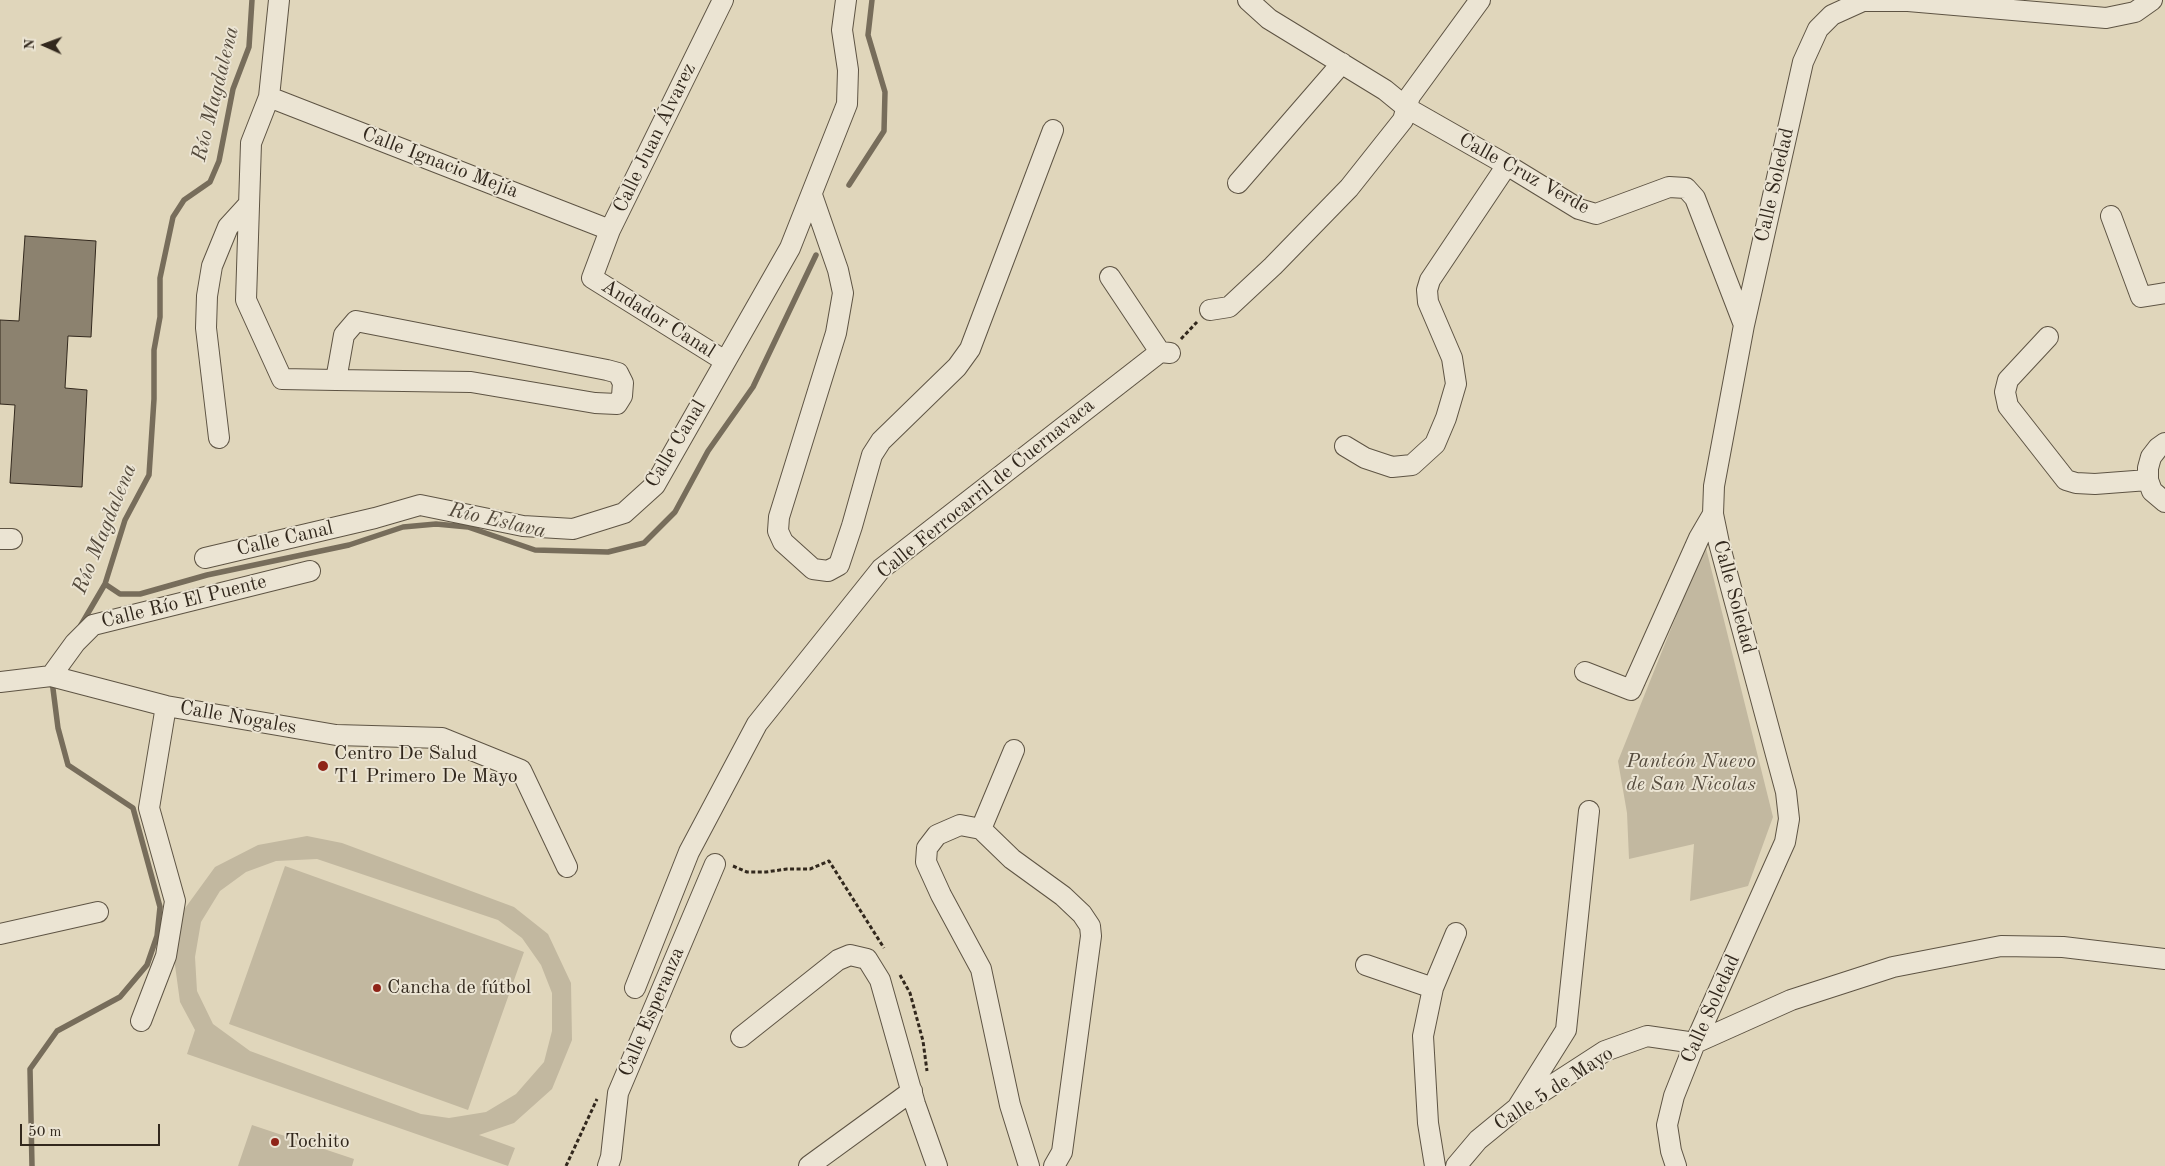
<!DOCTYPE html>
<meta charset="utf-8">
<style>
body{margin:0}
#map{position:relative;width:2165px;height:1166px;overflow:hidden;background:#e0d6bb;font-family:"Old Standard TT",serif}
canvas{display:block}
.north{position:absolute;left:20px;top:20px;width:50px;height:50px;-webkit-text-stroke:4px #ebe4d3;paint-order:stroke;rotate:272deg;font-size:14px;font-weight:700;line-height:20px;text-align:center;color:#32281d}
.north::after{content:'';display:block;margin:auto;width:18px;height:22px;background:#32281d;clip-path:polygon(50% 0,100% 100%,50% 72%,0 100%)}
.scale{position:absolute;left:20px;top:1124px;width:140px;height:22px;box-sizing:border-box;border:2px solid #32281d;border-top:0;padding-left:6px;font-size:15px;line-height:18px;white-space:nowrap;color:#32281d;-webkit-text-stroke:4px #ebe4d3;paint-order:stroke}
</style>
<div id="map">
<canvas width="2165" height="1166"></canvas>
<div class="north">N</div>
<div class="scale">50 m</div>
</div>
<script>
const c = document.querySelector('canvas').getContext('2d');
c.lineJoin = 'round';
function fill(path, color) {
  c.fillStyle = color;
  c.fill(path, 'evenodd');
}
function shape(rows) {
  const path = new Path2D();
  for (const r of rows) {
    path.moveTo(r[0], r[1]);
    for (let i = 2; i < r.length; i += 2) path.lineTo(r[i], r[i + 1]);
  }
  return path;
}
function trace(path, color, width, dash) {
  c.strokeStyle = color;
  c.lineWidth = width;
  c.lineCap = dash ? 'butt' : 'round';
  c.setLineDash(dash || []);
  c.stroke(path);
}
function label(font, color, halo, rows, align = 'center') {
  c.font = font + ' "Old Standard TT",serif';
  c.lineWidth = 4;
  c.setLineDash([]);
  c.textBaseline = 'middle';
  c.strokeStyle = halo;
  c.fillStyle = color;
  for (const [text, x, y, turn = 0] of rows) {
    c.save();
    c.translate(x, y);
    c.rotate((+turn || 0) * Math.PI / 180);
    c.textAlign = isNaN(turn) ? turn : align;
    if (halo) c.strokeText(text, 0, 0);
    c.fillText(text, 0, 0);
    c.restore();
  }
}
fill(shape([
 [1705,544,1773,817,1748,886,1690,901,1694,844,1629,859,1627,813,1618,761],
 [307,836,342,843,514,907,548,934,571,983,572,1040,552,1089,514,1123,479,1135,515,1148,508,1166,187,1054,195,1030,180,1002,174,958,183,911,215,867,258,845],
 [317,859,498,920,522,938,541,965,552,993,552,1031,544,1062,516,1094,486,1112,449,1118,421,1114,250,1051,213,1024,197,991,195,957,201,922,220,891,246,872,276,861],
 [285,866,524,952,468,1110,229,1024],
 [252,1125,354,1159,352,1166,238,1166]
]), '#c2b8a0');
trace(shape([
 [849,185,884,131,885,92,868,35,872,0],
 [105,584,120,594,140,594,207,575,349,545,403,527,436,524,468,527,535,550,608,552,644,543,675,512,708,451,753,387,816,255],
 [81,625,105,584,125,520,149,475,154,399,154,350,160,317,160,278,173,217,184,200,210,182,219,161,233,89,249,47,252,0],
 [32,1166,30,1069,57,1031,120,997,147,965,157,936,160,907,133,808,68,765,58,728,52,681]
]), '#776d5b', 5.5);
const building = shape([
 [25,236,96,241,91,337,68,336,65,388,87,390,82,487,10,483,15,405,0,404,0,320,19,321,25,236]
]);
fill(building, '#8c826f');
trace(building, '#32281d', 1);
const minor = shape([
 [279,0,269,97,251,143,246,300,282,379,336,380,471,382,595,403,617,404,622,396,623,383,618,373,607,370,356,321,344,335,336,380],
 [723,0,610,230,592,278,725,361],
 [1248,0,1269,19,1385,90,1407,108,1507,165,1579,209,1596,214,1669,187,1686,188,1695,198,1744,325],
 [269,97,610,230],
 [1238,183,1342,63],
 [812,195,838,270,843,293,836,333,779,517,778,531,783,542,813,569,828,571,839,565,852,526,872,455,881,441,957,367,970,349,1053,130],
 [2111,216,2141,297,2165,293],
 [1110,277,1160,352],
 [1210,310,1229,307,1273,266,1349,188,1403,120,1410,96,1480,0],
 [2048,337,2008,380,2005,392,2008,406,2066,480,2076,483,2095,484,2148,480],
 [219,438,206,328,207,296,212,266,228,227,249,204],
 [2165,443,2158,448,2151,457,2148,468,2148,480,2152,491,2165,502],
 [1345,446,1365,458,1392,467,1412,465,1435,444,1446,418,1456,384,1452,358,1428,302,1427,290,1430,280,1507,165],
 [0,539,12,539],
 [205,558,375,518,420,505,523,526,573,529,624,513,655,485,790,248,847,104,848,70,842,30,846,0],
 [1585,672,1631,690,1699,538,1713,514],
 [51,676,75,643,93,625,310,571],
 [0,682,51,676,166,706,336,735,442,738,521,770,567,867],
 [981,829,1014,750],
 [0,934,98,912],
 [1366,965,1433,988,1423,1036,1428,1123,1435,1166],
 [635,988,689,852,757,724,881,569,1160,352,1170,353],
 [1433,988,1456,933],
 [141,1021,166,956,175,901,149,808,166,706],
 [741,1037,838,960,850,955,867,959,880,980,915,1104,937,1166],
 [1695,1043,1791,1000,1893,967,2001,946,2063,947,2165,959],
 [1517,1108,1566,1030,1589,811],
 [608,1166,611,1157,618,1093,715,864],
 [809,1166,912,1091],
 [1029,1166,1010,1105,981,969,941,895,926,862,927,848,937,835,960,825,981,829,1012,859,1063,896,1082,914,1090,926,1091,936,1062,1152,1054,1166],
 [1456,1166,1478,1140,1517,1108,1605,1051,1647,1036,1695,1043],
 [1676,1166,1671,1151,1667,1125,1674,1096,1695,1043,1785,842,1789,819,1786,792,1719,543,1713,514,1714,486,1744,325,1803,62,1818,29,1832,15,1863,1,1908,1,2106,18,2135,12,2152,0]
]);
trace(minor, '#5e5444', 22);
trace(shape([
 [1181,339,1197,322],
 [733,866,747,872,766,872,787,869,810,869,829,861,884,948],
 [900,975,910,993,923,1041,927,1071],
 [566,1166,597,1099]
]), '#32281d', 3, [4, 2.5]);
trace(minor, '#ebe4d3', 20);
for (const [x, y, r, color] of [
 [323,766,6,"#8f2418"],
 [377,988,5,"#8f2418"],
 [275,1142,5,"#8f2418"]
]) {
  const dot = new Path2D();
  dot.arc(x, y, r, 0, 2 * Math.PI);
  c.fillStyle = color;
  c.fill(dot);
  trace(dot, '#ebe4d3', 2);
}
label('20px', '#32281d', '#ebe4d3', [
 ["Calle Juan Álvarez",655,138,-64],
 ["Calle Ignacio Mejía",440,163,21],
 ["Calle Cruz Verde",1524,174,29],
 ["Calle Soledad",1775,185,-77],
 ["Andador Canal",658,319,32],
 ["Calle Canal",676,444,-59],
 ["Calle Ferrocarril de Cuernavaca",986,489,-39],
 ["Calle Canal",285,539,-13],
 ["Calle Soledad",1734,597,75],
 ["Calle Río El Puente",184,602,-14],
 ["Calle Nogales",238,718,10],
 ["Calle Soledad",1711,1009,-66],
 ["Calle Esperanza",652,1012,-67],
 ["Calle 5 de Mayo",1554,1089,-33]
]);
label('20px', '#32281d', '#ebe4d3', [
 ["Centro De Salud",334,754],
 ["T1 Primero De Mayo",334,777],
 ["Cancha de fútbol",387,988],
 ["Tochito",285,1142]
], 'left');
label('italic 20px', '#564c3e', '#ebe4d3', [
 ["Panteón Nuevo",1691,762],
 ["de San Nicolas",1691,785]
]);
label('italic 21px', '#544a3c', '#ebe4d3', [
 ["Río Magdalena",216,94,-76],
 ["Río Eslava",497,521,13],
 ["Río Magdalena",105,529,-68]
]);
</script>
